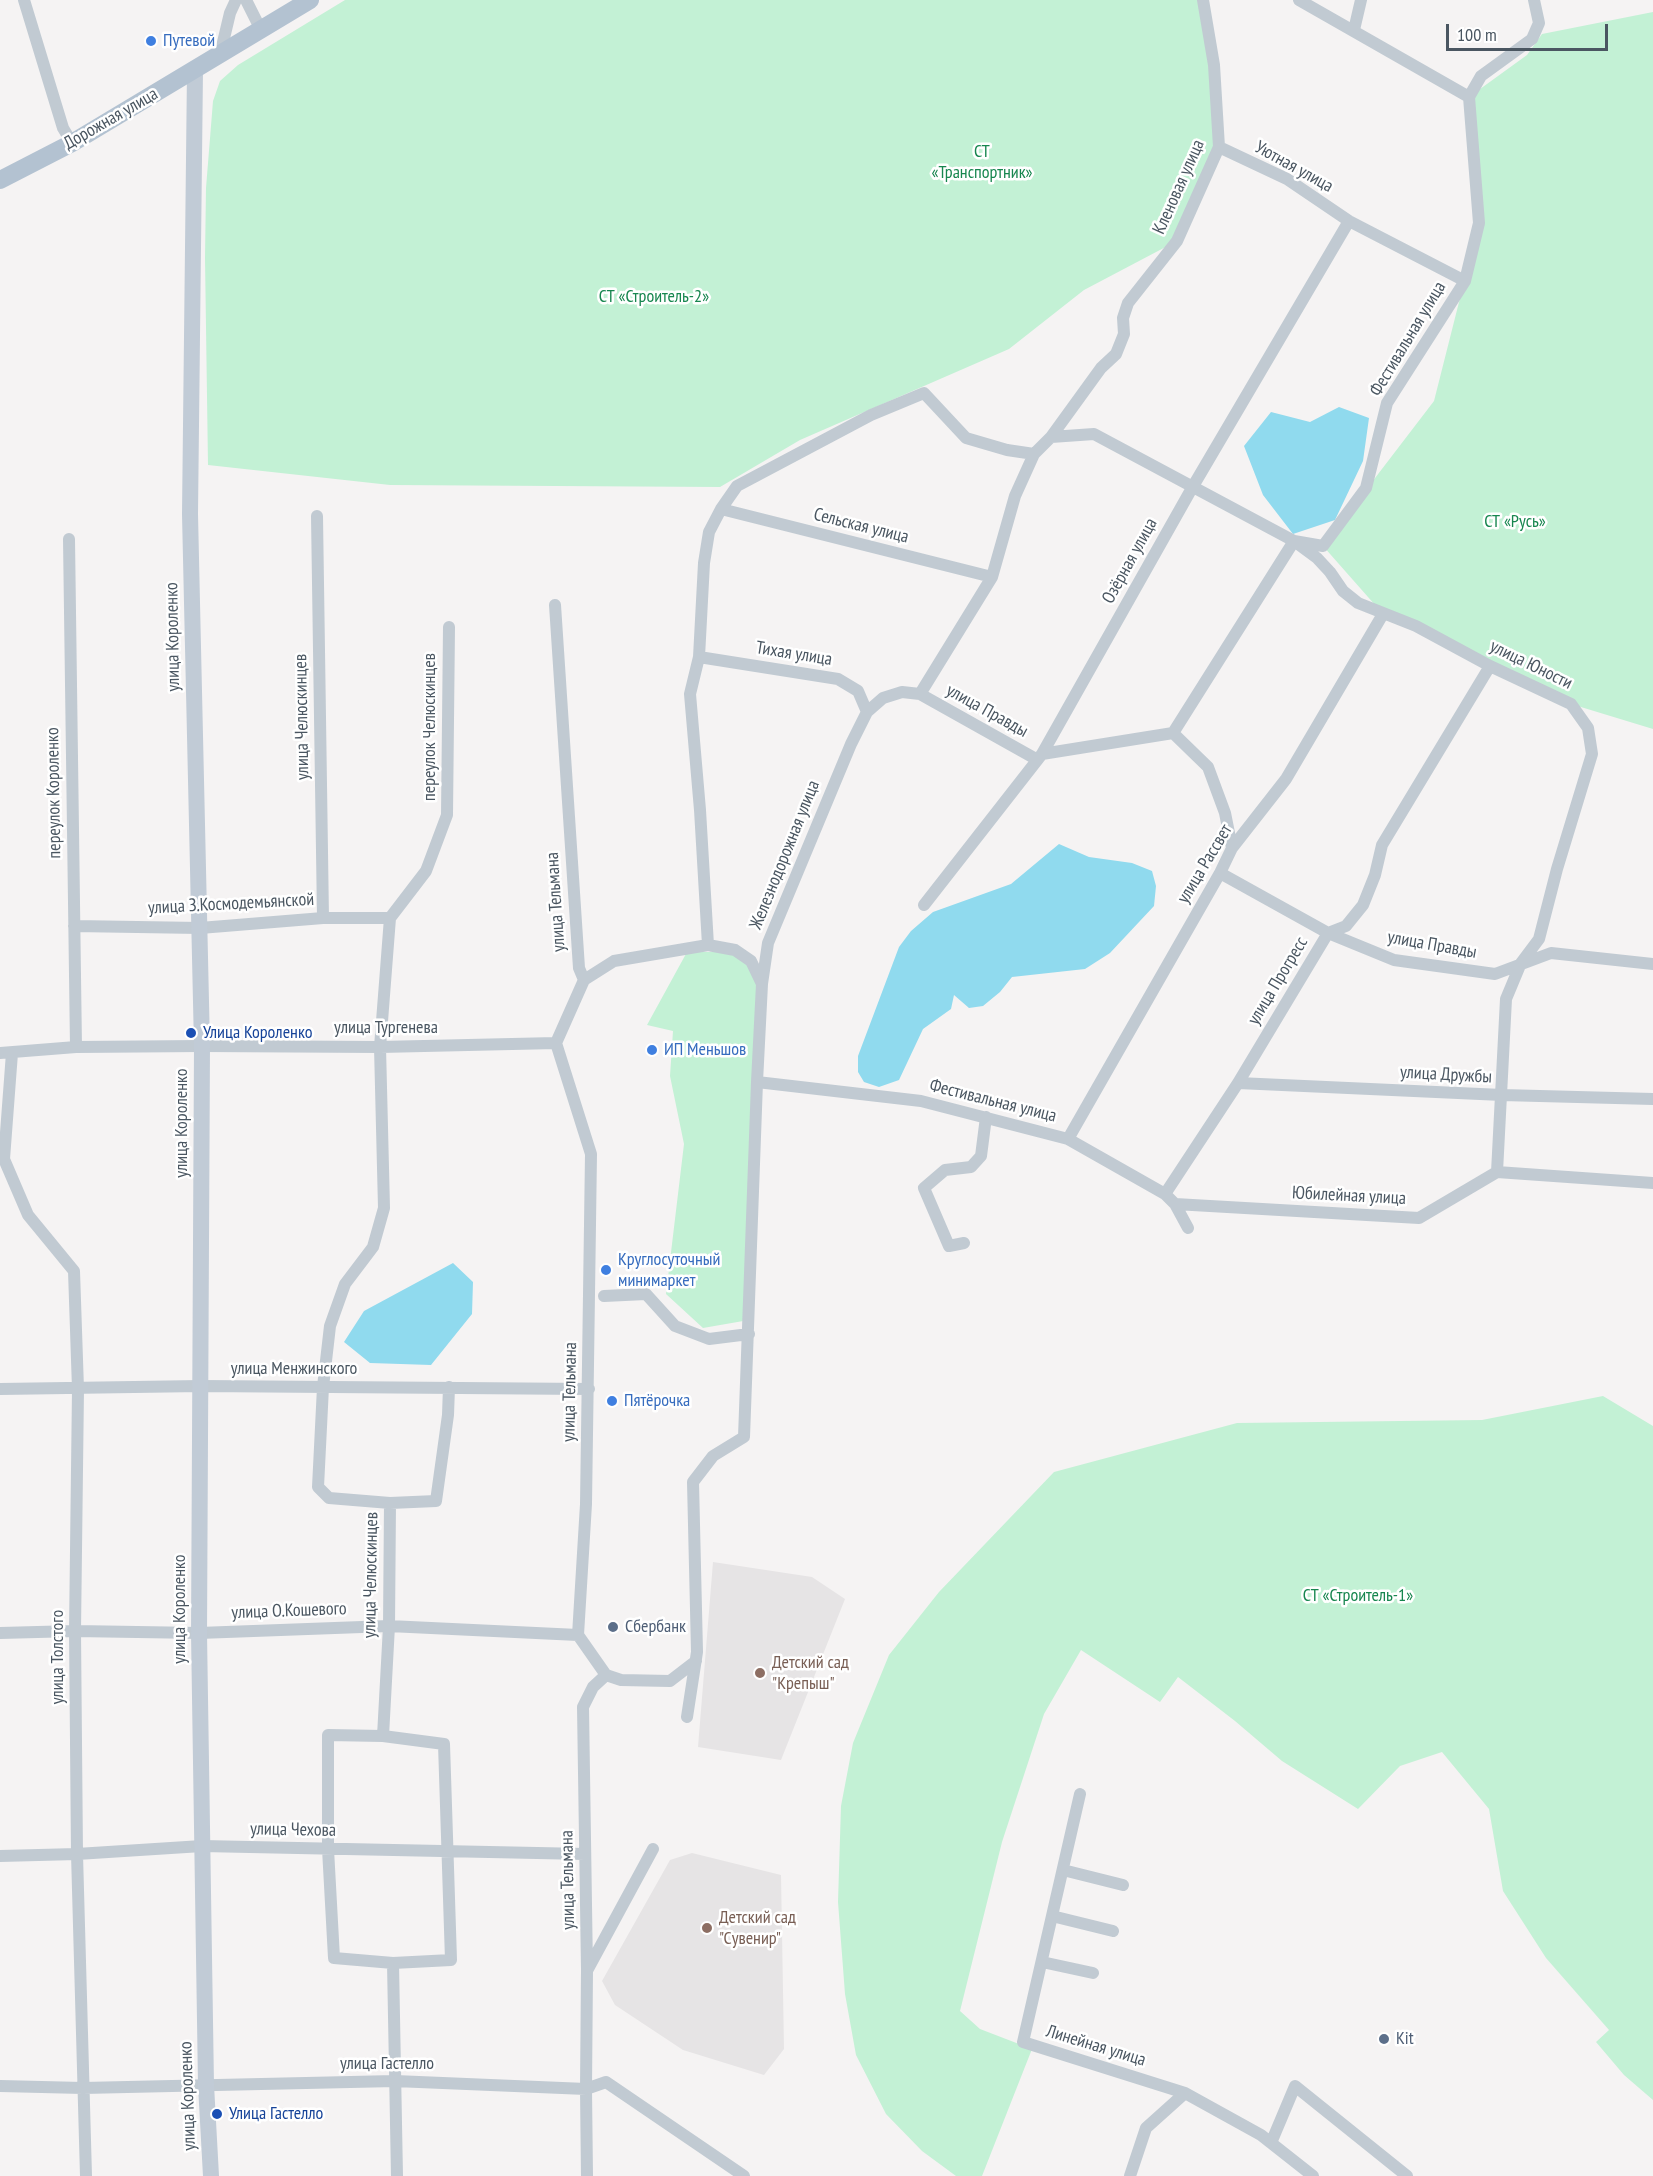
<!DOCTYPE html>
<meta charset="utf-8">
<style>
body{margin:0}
#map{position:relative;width:1653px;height:2176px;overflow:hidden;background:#f5f3f3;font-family:"PT Sans Narrow",sans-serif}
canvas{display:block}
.scale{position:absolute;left:1446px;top:24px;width:162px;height:27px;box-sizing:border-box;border:3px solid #4a5661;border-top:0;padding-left:8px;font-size:18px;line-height:21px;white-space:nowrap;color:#4a5661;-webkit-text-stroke:4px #fff;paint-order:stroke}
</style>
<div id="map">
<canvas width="1653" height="2176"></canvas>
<div class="scale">100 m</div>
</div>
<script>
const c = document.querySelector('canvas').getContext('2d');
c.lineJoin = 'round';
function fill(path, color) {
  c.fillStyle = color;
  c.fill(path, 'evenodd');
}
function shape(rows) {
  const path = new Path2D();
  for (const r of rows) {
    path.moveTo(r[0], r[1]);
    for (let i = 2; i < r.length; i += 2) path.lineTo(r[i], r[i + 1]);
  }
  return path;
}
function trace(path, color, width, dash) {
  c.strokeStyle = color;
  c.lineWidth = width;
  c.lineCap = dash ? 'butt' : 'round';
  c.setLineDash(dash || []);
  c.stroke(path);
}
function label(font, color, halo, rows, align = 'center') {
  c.font = font + ' "PT Sans Narrow",sans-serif';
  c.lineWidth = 5;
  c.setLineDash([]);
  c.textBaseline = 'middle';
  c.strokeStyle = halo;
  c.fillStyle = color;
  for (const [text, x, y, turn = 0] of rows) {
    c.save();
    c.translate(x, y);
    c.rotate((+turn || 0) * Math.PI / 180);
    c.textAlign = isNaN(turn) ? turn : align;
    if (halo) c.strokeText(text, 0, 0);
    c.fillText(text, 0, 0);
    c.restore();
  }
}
fill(shape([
 [713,1562,812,1577,845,1599,781,1760,698,1747],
 [692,1853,781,1875,784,2049,764,2075,683,2050,615,2005,602,1981,670,1860]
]), '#e6e4e5');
fill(shape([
 [345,0,1200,0,1219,147,1177,241,1084,290,1009,349,800,440,720,487,390,485,208,465,205,258,206,188,213,101,220,81,238,65],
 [1653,12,1653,729,1571,704,1383,614,1323,546,1434,401,1479,223,1469,97,1527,55,1542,34],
 [687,952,720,952,740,955,762,984,749,1320,703,1328,666,1294,684,1144,670,1076,673,1031,647,1025],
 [1603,1396,1653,1426,1653,2100,1624,2075,1596,2042,1609,2030,1546,1958,1503,1891,1489,1809,1442,1752,1400,1766,1358,1809,1282,1761,1235,1721,1178,1677,1160,1702,1081,1650,1044,1714,1002,1842,960,2011,980,2029,1032,2049,982,2176,956,2176,922,2151,886,2114,856,2055,845,1994,838,1902,841,1806,853,1743,889,1655,939,1592,1054,1472,1237,1423,1482,1420]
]), '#c3f1d5');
fill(shape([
 [1339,407,1369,418,1363,461,1335,520,1293,534,1263,495,1244,446,1271,412,1310,422],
 [1059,844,1089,857,1132,863,1152,871,1156,886,1154,906,1110,953,1085,969,1012,977,1000,992,983,1006,969,1008,954,995,951,1009,923,1029,899,1080,879,1087,864,1082,858,1072,858,1056,899,947,911,931,933,912,1011,884],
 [453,1263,473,1282,472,1314,431,1365,370,1363,344,1342,364,1311]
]), '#90daee');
trace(shape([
 [24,0,63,128,72,143],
 [246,0,261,30],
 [1299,0,1469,97],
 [1354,30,1361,0],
 [220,55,230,13,236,0],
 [1219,147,1287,179,1349,221,1465,281],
 [1051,437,1094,434,1294,541,1317,558,1330,572,1343,591,1358,603,1416,626,1490,666,1571,704,1588,728,1592,754,1557,869,1539,939,1521,963,1506,999,1497,1172],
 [721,509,992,577],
 [317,516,323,918],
 [69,539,76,1047],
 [555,605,579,968,584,980,556,1043,591,1154,586,1504,578,1635,606,1675],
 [699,657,838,679,858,691,867,712],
 [920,694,1036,759],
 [1173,733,1294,541,1323,546,1366,488,1387,403,1465,281,1479,223,1469,97,1481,76,1532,39,1539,23,1534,0],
 [1042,754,1173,733,1208,767,1225,813,1232,848],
 [1220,873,1328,933,1394,960,1495,974,1551,953,1653,964],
 [924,905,1042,754,1192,488,1349,221],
 [390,918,380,1047,384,1208,373,1247,345,1284,330,1326,323,1387,318,1487,329,1498,390,1503],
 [390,918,426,871,447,815,449,627],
 [74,926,200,928,323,918,390,918],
 [708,945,700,810,690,694,699,657,704,563,709,532,721,509,737,486,871,415,924,393,966,438,1007,450,1034,454],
 [584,980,614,961,708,945,735,950,751,961,762,984],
 [0,1053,76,1047,202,1046,380,1047,556,1043],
 [12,1053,4,1159,28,1215,74,1271,78,1389,75,1631,77,1854,86,2176],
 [757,1082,921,1101,1068,1139,1165,1194,1175,1204,1188,1228],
 [1238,1083,1502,1095,1653,1099],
 [1068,1139,1220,873,1232,848,1286,779,1383,614],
 [1165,1194,1238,1083,1328,933,1346,926,1363,905,1375,875,1382,845,1490,666],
 [1175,1204,1419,1218,1497,1172,1653,1183],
 [964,1243,949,1246,924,1188,945,1170,971,1167,981,1156,986,1117],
 [604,1296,646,1294,675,1326,709,1339,749,1334],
 [0,1389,201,1386,589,1389],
 [0,1633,75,1631,199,1633,389,1626,578,1635],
 [606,1675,621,1680,670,1681,696,1661],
 [687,1717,697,1652,693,1482,713,1456,744,1437,757,1082,762,984,768,943,851,744,867,712,883,698,902,692,920,694,992,577,1015,496,1034,454,1051,437,1101,368,1116,354,1124,334,1123,318,1128,303,1177,241,1219,147,1214,65,1203,0],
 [383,1736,328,1735,328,1849,334,1958,393,1963],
 [1080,1794,1023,2042,1185,2093,1261,2135,1313,2176],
 [0,1856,77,1854,202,1846,585,1854],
 [1063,1870,1123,1885],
 [1052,1916,1113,1931],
 [1042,1962,1093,1973],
 [588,1969,653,1849],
 [0,2086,83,2088,395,2081,586,2089,606,2082,744,2176],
 [1271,2143,1295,2086,1407,2176],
 [397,2176,393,1963,451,1960,444,1744,383,1736,389,1626,390,1503,436,1501,448,1415,449,1387],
 [587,2176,586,2089,587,1970,583,1707,593,1687,606,1675],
 [1130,2176,1146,2128,1185,2093]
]), '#c1cad2', 12);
trace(shape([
 [195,70,190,514,202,1046,199,1633,206,2085,211,2176]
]), '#c1cbd6', 16);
trace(shape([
 [0,180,72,143,310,0]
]), '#b3c2d1', 18);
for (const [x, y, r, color] of [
 [151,41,6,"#3f7fe0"],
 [191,1033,6,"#1a4fb4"],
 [652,1050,6,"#3f7fe0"],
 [606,1270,6,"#3f7fe0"],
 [612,1401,6,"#3f7fe0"],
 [613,1627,6,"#5c6f8a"],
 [760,1673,6,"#8d6e63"],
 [707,1928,6,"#8d6e63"],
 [1384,2039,6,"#5c6f8a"],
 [217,2114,6,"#1a4fb4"]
]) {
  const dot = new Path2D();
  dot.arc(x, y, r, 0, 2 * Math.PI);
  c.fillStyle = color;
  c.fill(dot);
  trace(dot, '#fff', 2);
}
label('18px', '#366cbe', '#fff', [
 ["Путевой",163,41],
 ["ИП Меньшов",664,1050],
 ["Круглосуточный",618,1260],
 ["минимаркет",618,1281],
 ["Пятёрочка",624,1401]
], 'left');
label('18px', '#4a5661', '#fff', [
 ["Дорожная улица",111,119,-30],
 ["Уютная улица",1294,167,29],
 ["Кленовая улица",1179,187,-66],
 ["Фестивальная улица",1408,339,-59],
 ["Сельская улица",861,526,14],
 ["Озёрная улица",1130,561,-61],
 ["улица Короленко",173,637,-91],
 ["Тихая улица",794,654,9],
 ["улица Юности",1531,665,26],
 ["улица Правды",987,711,29],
 ["улица Челюскинцев",302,717,-91],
 ["переулок Челюскинцев",430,727,-90],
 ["переулок Короленко",54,793,-91],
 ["Железнодорожная улица",785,855,-68],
 ["улица Рассвет",1205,864,-59],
 ["улица Тельмана",556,902,-94],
 ["улица З.Космодемьянской",231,904,-3],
 ["улица Правды",1432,945,10],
 ["улица Прогресс",1278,981,-59],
 ["улица Тургенева",386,1028],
 ["улица Дружбы",1446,1075,3],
 ["Фестивальная улица",993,1101,14],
 ["улица Короленко",182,1123,-90],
 ["Юбилейная улица",1349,1196,3],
 ["улица Менжинского",294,1369],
 ["улица Тельмана",570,1392,-89],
 ["улица Челюскинцев",371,1575,-89],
 ["улица Короленко",180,1609,-90],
 ["улица О.Кошевого",289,1611,-2],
 ["улица Толстого",58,1657,-90],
 ["улица Чехова",293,1830,1],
 ["улица Тельмана",568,1880,-91],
 ["Линейная улица",1096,2046,17],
 ["улица Гастелло",387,2064],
 ["улица Короленко",188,2096,-92]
]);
label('18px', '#17864f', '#fff', [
 ["СТ",982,152],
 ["«Транспортник»",982,173],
 ["СТ «Строитель-2»",654,297],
 ["СТ «Русь»",1515,522],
 ["СТ «Строитель-1»",1358,1596]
]);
label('18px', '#164399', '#fff', [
 ["Улица Короленко",203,1033],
 ["Улица Гастелло",229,2114]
], 'left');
label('18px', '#4e5e75', '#fff', [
 ["Сбербанк",625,1627],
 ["Kit",1396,2039]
], 'left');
label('18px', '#785e54', '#fff', [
 ["Детский сад",772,1663],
 ["\"Крепыш\"",772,1684],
 ["Детский сад",719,1918],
 ["\"Сувенир\"",719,1939]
], 'left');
</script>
